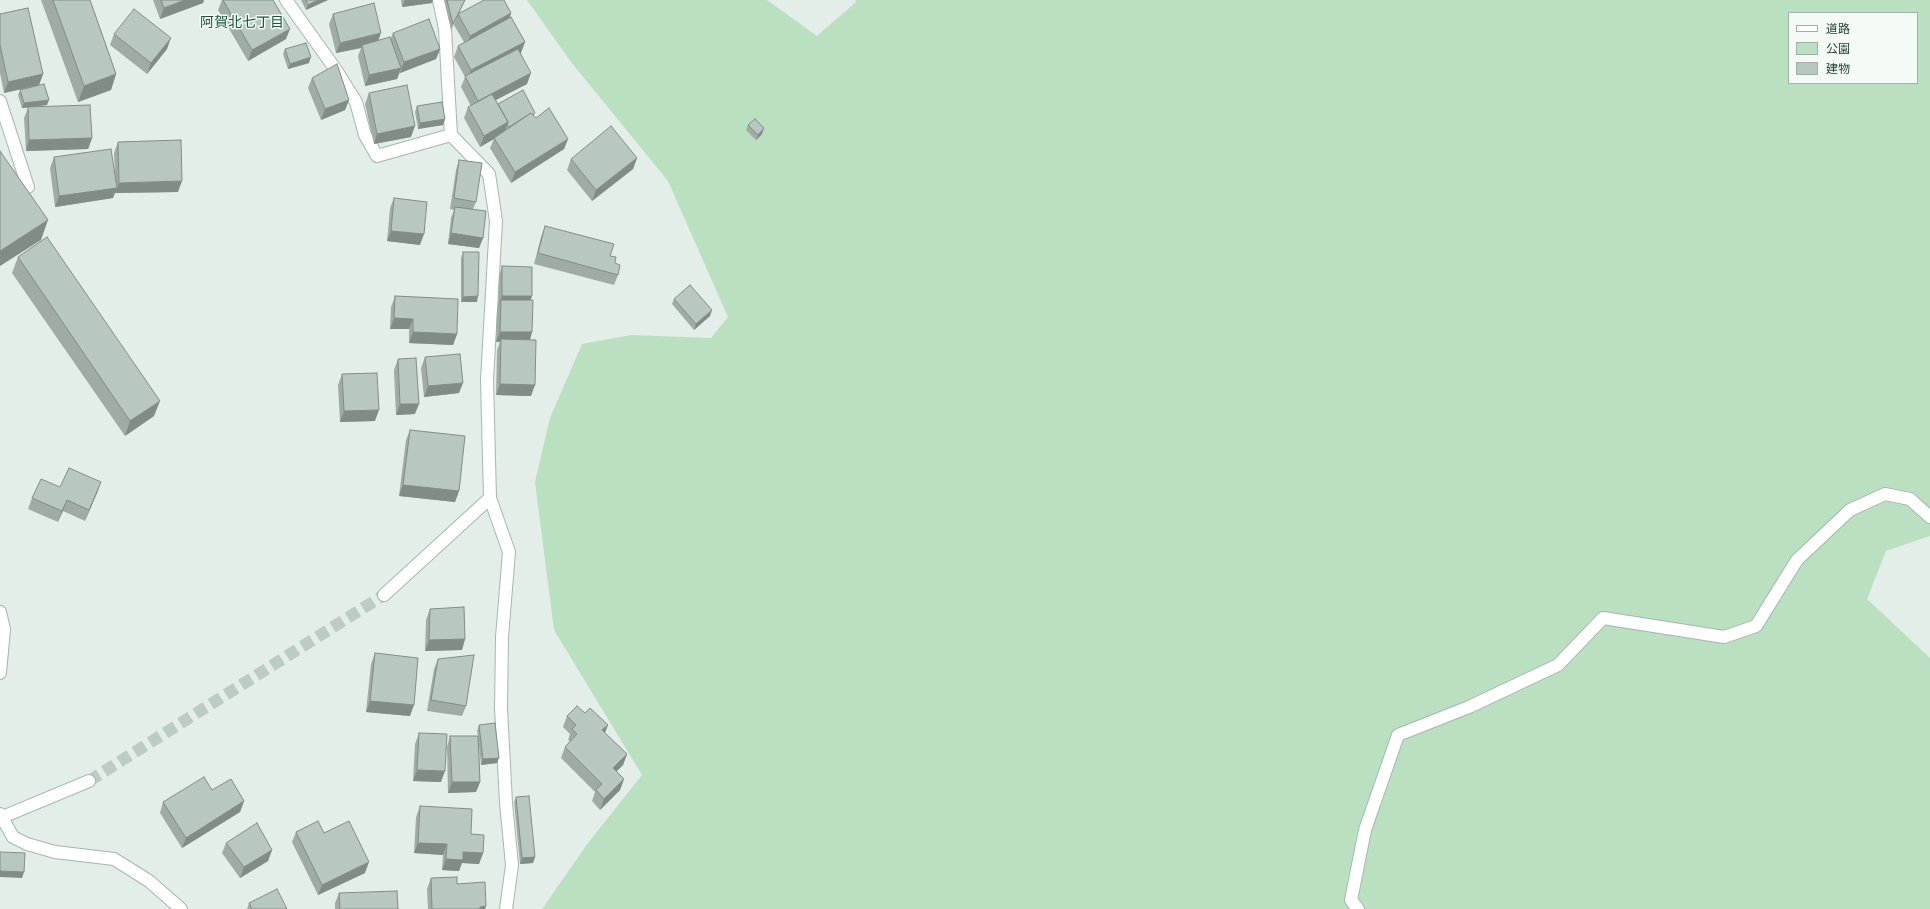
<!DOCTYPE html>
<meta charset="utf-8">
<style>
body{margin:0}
#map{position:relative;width:1930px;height:909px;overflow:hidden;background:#e3eee8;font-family:"Sofia Sans Condensed","Noto Sans JP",sans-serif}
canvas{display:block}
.legend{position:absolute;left:1788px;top:12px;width:130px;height:72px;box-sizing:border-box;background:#f4faf6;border:1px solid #a0b0a9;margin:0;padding:5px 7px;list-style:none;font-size:12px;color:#224035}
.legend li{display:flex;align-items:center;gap:8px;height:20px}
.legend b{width:20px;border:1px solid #a0b0a9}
</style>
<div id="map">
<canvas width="1930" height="909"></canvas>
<ul class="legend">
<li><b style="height:5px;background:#fff"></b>道路</li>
<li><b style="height:11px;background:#bbdfc1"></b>公園</li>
<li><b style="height:11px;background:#b8c8c0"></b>建物</li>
</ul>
</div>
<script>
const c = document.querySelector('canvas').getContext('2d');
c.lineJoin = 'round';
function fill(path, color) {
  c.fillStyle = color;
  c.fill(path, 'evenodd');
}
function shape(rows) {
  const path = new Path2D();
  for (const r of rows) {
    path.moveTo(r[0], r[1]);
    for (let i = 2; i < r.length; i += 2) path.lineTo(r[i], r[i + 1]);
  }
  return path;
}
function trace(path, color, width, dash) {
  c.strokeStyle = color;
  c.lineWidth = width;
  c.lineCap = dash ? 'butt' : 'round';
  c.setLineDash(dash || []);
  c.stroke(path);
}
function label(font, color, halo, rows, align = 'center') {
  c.font = font + ' "Sofia Sans Condensed","Noto Sans JP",sans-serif';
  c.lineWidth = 3;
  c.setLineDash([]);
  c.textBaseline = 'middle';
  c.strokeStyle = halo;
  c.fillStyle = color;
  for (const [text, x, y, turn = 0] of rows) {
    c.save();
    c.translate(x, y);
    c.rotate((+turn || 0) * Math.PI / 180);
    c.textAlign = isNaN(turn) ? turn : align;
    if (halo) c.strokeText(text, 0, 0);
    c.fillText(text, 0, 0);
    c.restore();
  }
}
fill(shape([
 [527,0,767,0,817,36,856,2,855,0,1930,0,1930,536,1886,551,1867,599,1930,658,1930,909,542,909,588,843,642,775,554,630,535,482,550,418,582,344,631,335,711,338,728,317,668,181,571,62],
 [1789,13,1917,13,1917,83,1789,83]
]), '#bbdfc1');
trace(shape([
 [89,781,384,595]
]), '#bccbc4', 12, [12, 6]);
const minor = shape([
 [286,0,336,70,356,102,365,135,377,156,451,135],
 [439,0,445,29,451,135,489,174,496,221,487,380,490,498,509,552,502,637,501,708,506,803,512,865,506,909],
 [0,101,28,187],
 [384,595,490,498],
 [0,612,4,629,0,673],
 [0,814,13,837,27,844,55,852,114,859,149,881,181,909],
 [0,818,89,781],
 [1358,909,1351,900,1365,830,1398,735,1469,707,1558,665,1603,618,1724,637,1756,626,1797,560,1850,510,1885,494,1910,499,1930,517]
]);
trace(minor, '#a5b6af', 14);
trace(minor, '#fff', 12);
fill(shape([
 [41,0,90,0,116,74,111,90,78,102],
 [153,0,204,0,203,3,160,19],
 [222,0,273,0,286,39,248,61,218,10],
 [301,0,328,0,306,10],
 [401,0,433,0,432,3,402,7],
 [444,0,465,0,459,14,511,13,509,19,525,42,520,53,527,84,496,100,498,104,534,116,568,139,564,149,511,183,490,148,494,139,480,147,464,118,468,107,471,106,461,87,465,77,454,57,458,46,464,42,454,25,457,18,451,30],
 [0,14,43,74,39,85,4,93,0,73],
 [333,14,378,40,391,38,393,33,440,49,436,59,400,73,400,72,397,79,365,86,358,56,361,48,336,53,329,24],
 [114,34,167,49,147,74,110,45],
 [285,49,309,63,288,69,283,54],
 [312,78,349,100,345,110,321,120,308,88],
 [20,90,47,105,31,107,92,138,88,149,26,151,24,118,28,108,22,108,18,95],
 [369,93,411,137,374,144,365,104],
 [417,106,445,119,443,125,418,129,415,112],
 [748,125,762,134,756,140,746,130],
 [118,142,178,192,115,193,115,191,113,198,55,207,50,168,54,157,115,175,114,153],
 [637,158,633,169,592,201,567,170,571,159],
 [459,160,476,202,473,209,483,238,479,248,448,244,451,218,454,210,450,209,456,170],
 [394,198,420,245,387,241,390,208],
 [545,226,610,256,615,263,618,275,614,285,534,264,541,237],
 [463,252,477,302,461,302,461,258],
 [18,257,154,416,125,436,12,273],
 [502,266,532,296,530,300,532,332,530,340,531,396,496,395,497,350,500,342,496,342,497,310,498,306,499,277],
 [395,296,457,334,453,345,409,343,409,329,390,329,391,307],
 [674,299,710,316,694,330,672,304],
 [425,357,459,393,424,397,421,368],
 [398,359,415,414,396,415,394,370],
 [342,374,375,421,340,422,338,385],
 [410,430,459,491,455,502,399,496,406,440],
 [101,482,97,493,85,521,63,511,58,522,28,509,32,498,60,487],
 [430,609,465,639,462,650,425,651,426,620],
 [375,653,410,716,366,712,371,664],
 [438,659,466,706,462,716,427,711,434,669],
 [585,713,608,725,605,733,627,754,623,765,616,771,624,779,620,790,600,810,592,801,595,792,561,758,565,747,570,741,568,740,570,734,563,727,567,716],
 [479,725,497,763,481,765,479,746,480,782,476,792,448,793,447,747,450,736,478,736,477,731],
 [419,733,441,782,413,781,415,744],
 [212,790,244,801,240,812,182,848,160,813,163,802],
 [516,797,535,857,533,863,520,864,514,802],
 [420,806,471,834,483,853,479,864,462,863,459,871,442,870,443,855,414,853,416,817],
 [296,832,324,833,365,873,318,895,292,842],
 [226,843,272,850,268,861,240,878,222,853],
 [431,878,457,884,486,906,485,909,428,909,427,889],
 [339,893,398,909,335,909,335,903],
 [249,903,287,909,247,909]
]), '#9eaca5');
fill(shape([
 [185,0,204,0,203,3,160,19,164,8],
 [318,0,328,0,306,10,308,5],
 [405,0,433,0,432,3,402,7],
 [511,13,508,24,467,47,470,36],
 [290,29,286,39,248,61,252,50],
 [381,33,377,44,362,45,361,48,336,53,340,43],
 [171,38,167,49,147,74,151,63],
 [525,42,521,53,467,81,471,70],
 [440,49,436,59,400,73,404,62],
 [311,57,309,63,288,69,290,64],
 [401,68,397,79,365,86,369,75],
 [531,73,527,84,474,111,478,101],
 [43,74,39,85,4,93,8,82],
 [116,74,111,90,78,102,84,86],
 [49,100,47,105,22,108,24,103],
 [349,100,345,110,321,120,325,109],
 [445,119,443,125,418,129,420,123],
 [508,122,504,133,494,138,494,139,480,147,484,136],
 [415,126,411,137,374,144,377,134],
 [764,128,762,134,756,140,758,135],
 [92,138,88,149,26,151,29,140],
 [568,139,564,149,511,183,515,172],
 [637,158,633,169,592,201,596,190],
 [182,181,178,192,115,193,119,183],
 [117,188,113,198,55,207,59,196],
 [48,220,41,240,0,266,0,251],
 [391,231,424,234,420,245,387,241],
 [451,233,483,238,479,248,448,244],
 [478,296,477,302,461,302,463,297],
 [502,296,532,296,528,307,501,300,498,306],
 [712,310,710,316,694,330,696,324],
 [394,318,413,319,409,329,390,329],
 [413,332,457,334,453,345,409,343],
 [500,332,532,332,529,343,501,339,500,342,496,342],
 [463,383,459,393,424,397,428,386],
 [500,384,535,385,531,396,496,395],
 [160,401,154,416,125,436,130,421],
 [400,404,419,404,415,414,396,415],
 [379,410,375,421,340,422,344,411],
 [101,482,97,493,85,521,89,510],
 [403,485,459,491,455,502,399,496],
 [67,500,63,511,58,522,62,511],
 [465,639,462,650,425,651,429,640],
 [370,701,414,705,410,716,366,712],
 [608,725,604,735,602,730],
 [627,754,623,765,609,779,613,768],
 [499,758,497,763,481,765,483,759],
 [417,770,445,771,441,782,413,781],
 [624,779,620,790,600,810,604,799],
 [452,782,480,782,476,792,448,793],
 [244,801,240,812,182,848,186,838],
 [418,843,447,844,443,855,414,853],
 [272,850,268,861,240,878,244,867],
 [463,852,483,853,479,864,462,863,459,871,442,870,446,859],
 [535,857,533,863,520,864,522,858],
 [369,862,365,873,318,895,322,885],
 [0,871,24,872,22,878,0,877],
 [486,906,485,909,479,909,480,907]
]), '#818c86');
const building = shape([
 [53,0,90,0,116,74,84,86,53,0],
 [161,0,185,0,164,8,161,0],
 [223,0,273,0,290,29,252,50,223,0],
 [306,0,318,0,308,5,306,0],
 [447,0,465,0,453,24,447,0],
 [484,0,504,0,511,13,470,36,458,14,484,0],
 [374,3,381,33,340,43,333,14,374,3],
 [28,8,43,74,8,82,0,45,0,14,28,8],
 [134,9,171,38,151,63,114,34,134,9],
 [511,17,525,42,471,70,458,46,511,17],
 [429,19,440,49,404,62,393,33,429,19],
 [390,37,401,68,369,75,362,45,390,37],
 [306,43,311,57,290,64,285,49,306,43],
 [518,49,531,73,478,101,465,76,518,49],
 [337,64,349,100,325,109,312,78,337,64],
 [44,84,49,100,24,103,20,90,44,84],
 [407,85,415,126,377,134,369,93,407,85],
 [523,90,535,113,533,115,531,113,509,127,507,125,508,122,498,104,523,90],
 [492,94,508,122,484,136,468,107,492,94],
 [442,102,445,119,420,123,417,106,442,102],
 [90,105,92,138,29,140,28,107,90,105],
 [549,108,568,139,515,172,494,138,531,113,536,118,549,108],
 [755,119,764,128,758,135,748,125,755,119],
 [611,126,637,158,596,190,571,159,611,126],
 [181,140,182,181,119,183,118,142,181,140],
 [111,149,117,188,59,196,54,157,111,149],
 [0,151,48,220,0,251,0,151],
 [459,160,482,163,476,202,454,198,459,160],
 [394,198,427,202,424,234,391,231,394,198],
 [455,207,486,211,483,238,451,233,455,207],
 [545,226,614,244,610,256,616,257,615,263,620,265,618,275,538,253,545,226],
 [47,237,160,401,130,421,18,257,47,237],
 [463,252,479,252,478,296,463,297,463,252],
 [502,266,532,267,532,296,502,296,502,266],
 [690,285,712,310,696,324,674,299,690,285],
 [395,296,458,299,457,334,413,332,413,319,394,318,395,296],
 [501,300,533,300,532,332,500,332,501,300],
 [501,339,536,340,535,385,500,384,501,339],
 [460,354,463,383,428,386,425,357,460,354],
 [416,358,419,404,400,404,398,359,416,358],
 [377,373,379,410,344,411,342,374,377,373],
 [410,430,465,436,459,491,403,485,410,430],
 [69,468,101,482,89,510,67,500,62,511,32,498,41,479,60,487,69,468],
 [464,607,465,639,429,640,430,609,464,607],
 [375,653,418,658,414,705,370,701,375,653],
 [474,655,466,706,431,700,438,659,474,655],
 [577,706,585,713,590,708,608,725,602,730,627,754,613,768,624,779,604,799,596,790,602,784,565,747,577,734,572,729,576,725,567,716,577,706],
 [495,723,499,758,483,759,479,725,495,723],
 [419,733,447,734,445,771,417,770,419,733],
 [450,736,478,736,480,782,452,782,450,736],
 [204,777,212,790,231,779,244,801,186,838,163,802,204,777],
 [529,796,535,857,522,858,516,797,529,796],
 [420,806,472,809,471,834,484,835,483,853,463,852,463,860,446,859,447,844,418,843,420,806],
 [318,821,324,833,349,821,369,862,322,885,296,832,318,821],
 [257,823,272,850,244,867,226,843,257,823],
 [0,852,25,853,24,872,0,871,0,852],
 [457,877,457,884,485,882,486,906,480,907,480,909,432,909,431,878,457,877],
 [277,889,287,909,252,909,249,903,277,889],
 [397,891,398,909,340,909,339,893,397,891]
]);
fill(building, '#b8c8c0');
trace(building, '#818c86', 1);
label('14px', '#1c5340', '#f4faf6', [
 ["阿賀北七丁目",242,23]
]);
</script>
